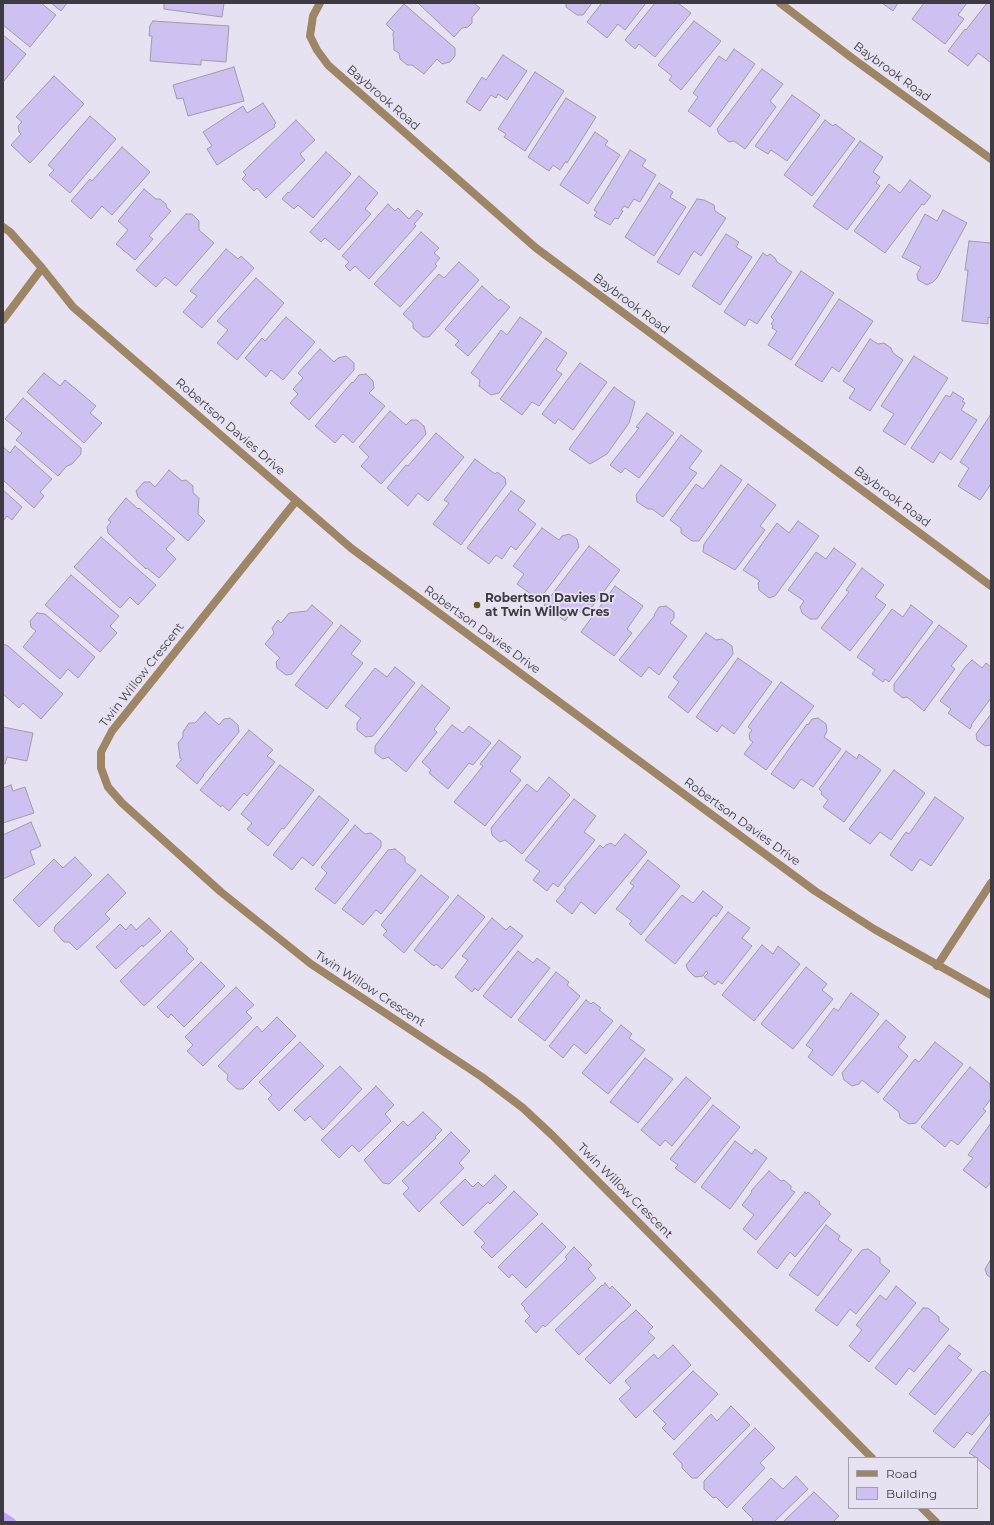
<!DOCTYPE html>
<style>
body{margin:0}
#map{position:relative;width:994px;height:1525px;overflow:hidden;background:#e6e2f1;font-family:Montserrat,sans-serif}
canvas{display:block}
.frame{position:absolute;inset:0;border:4px solid #3d3b41;pointer-events:none}
.legend{position:absolute;left:848px;top:1457px;width:130px;height:52px;box-sizing:border-box;background:#e6e2f1;border:1px solid #a29fab;margin:0;padding:5px 7px;list-style:none;font-size:12px;color:#3d3b41}
.legend li{display:flex;align-items:center;gap:8px;height:20px}
.legend b{width:20px;border:1px solid #a29fab}
</style>
<div id="map">
<canvas width="994" height="1525"></canvas>
<div class="frame"></div>
<ul class="legend">
<li><b style="height:5px;background:#9e8566"></b>Road</li>
<li><b style="height:11px;background:#cfc0f2"></b>Building</li>
</ul>
</div>
<script>
const c = document.querySelector('canvas').getContext('2d');
c.lineJoin = 'round';
function shape(rows) {
  const path = new Path2D();
  for (const r of rows) {
    path.moveTo(r[0], r[1]);
    for (let i = 2; i < r.length; i += 2) path.lineTo(r[i], r[i + 1]);
  }
  return path;
}
function trace(path, color, width, dash) {
  c.strokeStyle = color;
  c.lineWidth = width;
  c.lineCap = dash ? 'butt' : 'round';
  c.setLineDash(dash || []);
  c.stroke(path);
}
function fill(path, color) {
  c.fillStyle = color;
  c.fill(path, 'evenodd');
}
function label(font, color, halo, rows, align = 'center') {
  c.font = font + ' Montserrat,sans-serif';
  c.lineWidth = 3.5;
  c.setLineDash([]);
  c.textBaseline = 'middle';
  c.strokeStyle = halo;
  c.fillStyle = color;
  for (const [text, x, y, turn = 0] of rows) {
    c.save();
    c.translate(x, y);
    c.rotate((+turn || 0) * Math.PI / 180);
    c.textAlign = isNaN(turn) ? turn : align;
    if (halo) c.strokeText(text, 0, 0);
    c.fillText(text, 0, 0);
    c.restore();
  }
}
trace(shape([
 [3,1516,12,1522]
]), '#c0a4f7', 8);
const building = shape([
 [3,3,41,3,56,15,30,47,3,25,3,3],
 [51,3,67,3,61,11,51,3],
 [164,3,224,3,222,17,164,9,164,3],
 [418,3,474,3,480,8,472,17,472,23,468,27,462,28,454,37,418,3],
 [566,3,592,3,583,15,577,15,566,7,566,3],
 [602,3,646,3,625,30,618,24,607,38,587,22,602,3],
 [655,3,678,3,691,13,655,57,639,44,635,49,625,40,655,3],
 [882,3,898,3,893,11,882,3],
 [924,3,967,3,958,15,964,19,945,44,912,19,924,3],
 [987,3,991,3,991,60,990,62,978,53,968,66,948,51,965,29,966,30,987,3],
 [404,4,455,48,455,56,450,62,442,64,437,59,424,74,412,65,407,65,400,59,399,53,394,50,393,33,394,32,386,24,404,4],
 [153,21,229,26,226,62,201,60,201,65,150,61,152,36,149,36,150,25,153,21],
 [694,21,721,41,681,90,669,80,672,76,658,65,694,21],
 [3,35,26,54,3,82,3,35],
 [734,49,755,64,710,127,688,111,698,97,693,93,719,56,726,61,734,49],
 [503,55,527,71,507,100,498,94,496,98,491,95,480,111,466,102,482,77,486,80,503,55],
 [234,67,244,101,188,116,183,98,177,99,173,85,234,67],
 [762,69,783,84,770,101,776,107,745,149,734,141,729,142,719,134,717,129,762,69],
 [535,72,564,91,525,151,504,137,506,134,498,129,535,72],
 [54,76,84,104,30,163,11,145,21,134,19,132,18,126,22,122,16,117,54,76],
 [792,95,820,115,787,161,771,150,768,154,755,146,792,95],
 [566,98,596,117,567,163,566,161,560,170,553,165,549,171,528,157,566,98],
 [263,103,276,123,274,125,275,127,217,165,207,149,212,146,203,132,243,106,247,113,263,103],
 [90,116,116,139,70,193,49,175,54,170,48,165,90,116],
 [296,120,315,140,300,154,305,160,266,198,257,188,254,191,242,179,246,175,243,172,296,120],
 [825,120,833,126,835,124,855,139,812,196,784,175,825,120],
 [595,132,608,141,605,145,620,155,588,204,560,185,595,132],
 [860,141,883,157,873,172,880,177,876,183,880,186,847,230,813,206,860,141],
 [122,147,150,172,112,215,102,206,91,219,71,201,90,179,92,181,122,147],
 [630,150,646,160,642,166,656,175,640,202,634,199,628,208,624,206,621,210,623,211,618,219,615,218,610,225,594,216,597,212,594,210,630,150],
 [326,152,351,174,313,218,298,205,294,209,282,199,288,192,289,193,326,152],
 [359,176,378,193,365,209,371,214,339,250,325,238,321,242,310,232,359,176],
 [910,180,931,196,924,205,922,204,885,253,854,231,889,184,900,193,910,180],
 [659,183,673,192,670,197,686,207,654,256,625,237,659,183],
 [144,189,156,199,160,199,166,204,167,208,171,211,149,236,153,239,135,260,116,244,128,230,118,221,144,189],
 [697,199,704,200,714,205,715,211,726,218,701,256,694,251,679,275,657,262,697,199],
 [388,204,395,211,398,208,409,219,417,210,423,214,414,224,416,226,369,279,355,266,350,271,345,266,349,262,342,256,388,204],
 [943,210,967,223,937,278,933,282,927,285,918,280,917,274,921,267,902,257,925,214,937,221,943,210],
 [186,214,192,214,199,221,199,230,214,243,176,286,165,277,156,287,136,270,186,214],
 [421,232,439,248,434,253,440,258,435,264,437,266,400,307,374,284,421,232],
 [726,234,739,242,736,247,752,257,720,305,692,286,726,234],
 [969,241,991,243,991,318,988,317,988,324,962,321,968,270,965,270,969,241],
 [226,249,238,259,241,256,254,268,202,328,183,312,197,296,190,291,226,249],
 [763,253,767,256,770,254,775,258,777,262,792,272,757,324,749,319,745,326,724,312,763,253],
 [459,262,479,280,429,337,423,337,413,328,413,323,403,314,439,274,444,278,459,262],
 [801,271,834,293,791,360,768,345,777,331,772,328,773,325,771,324,774,320,771,317,801,271],
 [256,278,284,303,237,360,217,343,228,330,217,321,256,278],
 [482,286,499,301,500,299,510,307,468,356,455,345,459,341,445,329,482,286],
 [839,299,873,321,839,372,832,367,822,382,795,365,839,299],
 [286,317,315,342,283,380,271,370,266,377,245,358,262,338,265,341,286,317],
 [520,317,542,332,499,393,491,395,479,386,480,380,471,373,501,330,507,335,520,317],
 [546,338,567,353,556,370,562,374,539,406,532,402,522,415,500,399,546,338],
 [870,339,878,344,884,343,891,348,893,353,903,360,870,411,849,398,855,389,843,381,870,339],
 [320,349,334,362,338,358,346,356,354,363,354,370,309,420,290,403,298,394,293,389,303,378,298,373,320,349],
 [914,356,948,378,905,445,883,431,894,414,881,406,914,356],
 [580,363,607,382,573,430,558,419,555,424,542,414,580,363],
 [44,373,60,386,65,380,96,406,90,413,102,423,84,443,27,392,44,373],
 [366,374,373,381,374,388,369,393,385,406,353,443,343,434,335,443,315,426,352,382,353,383,359,375,366,374],
 [614,387,635,402,629,423,607,454,590,464,569,449,614,387],
 [953,392,964,399,962,401,965,403,961,410,977,420,951,460,940,452,933,463,911,448,946,395,950,397,953,392],
 [23,398,81,448,81,454,72,464,67,466,58,476,16,440,22,433,5,419,23,398],
 [390,411,406,425,411,420,417,420,424,426,426,434,381,484,361,466,369,457,359,447,390,411],
 [647,413,674,433,639,478,625,468,621,473,610,465,639,428,636,427,647,413],
 [991,414,991,484,980,500,958,486,969,468,960,462,991,414],
 [436,433,464,457,428,501,418,493,408,506,387,488,406,465,408,466,436,433],
 [681,435,702,451,689,468,697,473,663,517,652,509,648,509,637,502,636,495,681,435],
 [15,446,52,479,40,492,44,496,34,508,3,480,3,447,10,453,15,446],
 [475,459,495,474,497,472,505,478,506,484,461,545,433,524,449,503,444,500,475,459],
 [721,465,742,480,699,541,692,541,681,533,681,528,670,520,696,484,703,489,721,465],
 [169,470,182,481,186,480,193,486,193,493,199,498,198,514,205,521,188,541,138,497,136,491,144,482,150,482,155,487,169,470],
 [748,484,776,505,760,526,765,530,735,570,703,552,704,544,748,484],
 [3,490,22,507,12,520,7,516,3,521,3,490],
 [511,491,525,501,518,510,536,524,516,550,511,546,502,559,496,555,489,564,467,548,511,491],
 [126,498,138,509,139,508,175,539,166,549,176,559,159,578,147,568,146,569,108,533,107,527,111,522,108,520,126,498],
 [798,521,819,536,775,596,769,598,759,590,758,583,760,581,743,570,777,523,789,533,798,521],
 [542,528,559,540,562,536,569,534,577,539,579,547,539,600,517,584,524,574,513,566,542,528],
 [101,537,156,585,138,605,130,597,120,608,74,567,101,537],
 [589,546,620,570,585,616,575,608,565,621,544,605,589,546],
 [834,548,856,564,817,619,810,619,802,613,800,607,804,601,788,590,816,552,826,559,834,548],
 [862,568,884,585,875,597,886,605,850,651,821,628,849,592,846,590,862,568],
 [71,575,119,616,110,626,117,633,100,652,45,605,71,575],
 [615,586,643,606,627,629,632,633,614,656,581,632,615,586],
 [312,605,333,623,292,674,286,675,277,668,276,662,280,658,265,644,274,633,272,628,278,620,281,623,289,613,307,611,312,605],
 [911,605,933,622,889,682,885,679,883,682,872,674,875,670,857,657,892,609,903,617,911,605],
 [666,606,674,612,674,618,670,623,687,636,659,675,649,667,641,677,619,660,655,615,654,615,659,607,666,606],
 [37,613,45,614,95,657,78,678,68,669,60,679,23,647,36,631,31,627,30,621,37,613],
 [341,625,361,641,351,654,363,663,327,709,295,685,341,625],
 [939,625,967,646,951,666,955,669,924,711,907,697,903,698,894,691,894,684,939,625],
 [706,633,716,640,722,639,732,646,733,654,688,713,668,697,679,682,673,677,706,633],
 [3,644,8,646,63,694,41,719,23,703,19,708,3,694,3,644],
 [738,658,772,682,734,734,722,725,717,732,696,717,738,658],
 [972,660,982,668,986,663,991,667,991,698,971,725,972,725,970,729,948,713,951,709,940,701,966,666,972,660],
 [395,667,415,683,373,736,366,737,357,730,357,723,361,718,345,706,375,668,387,677,395,667],
 [781,682,814,706,766,770,744,754,753,742,750,740,749,734,752,730,748,727,781,682],
 [422,685,450,708,434,729,437,732,406,772,389,758,389,757,383,759,375,753,375,746,422,685],
 [205,712,219,725,224,719,230,718,238,725,239,732,203,775,204,775,197,784,176,766,182,759,180,758,178,743,183,737,183,732,189,723,195,723,205,712],
 [991,714,991,745,985,746,977,740,976,734,991,714],
 [818,718,826,724,827,731,824,737,841,749,813,787,801,779,794,789,771,774,807,724,808,725,812,719,818,718],
 [452,725,463,733,469,726,491,743,473,765,469,763,448,789,429,773,431,770,422,762,452,725],
 [3,727,33,733,27,761,7,757,5,764,3,763,3,727],
 [249,730,273,750,267,756,275,762,247,796,244,793,229,811,222,805,221,807,200,790,249,730],
 [499,740,521,757,510,771,521,780,485,826,454,802,483,766,480,764,499,740],
 [846,751,857,759,859,754,881,770,844,822,823,807,828,800,821,794,822,792,819,789,846,751],
 [280,765,314,790,284,829,282,828,268,846,247,829,252,823,241,814,280,765],
 [894,770,925,793,891,840,880,832,870,844,849,829,894,770],
 [549,777,570,795,522,854,505,840,500,842,492,835,491,828,527,784,537,792,549,777],
 [11,785,13,791,25,787,34,813,3,823,3,788,11,785],
 [319,796,349,820,313,866,302,857,292,870,273,855,319,796],
 [935,797,964,818,931,866,920,859,912,871,890,855,906,832,909,834,935,797],
 [574,799,596,816,584,832,595,840,558,887,553,883,547,891,533,880,540,871,525,860,574,799],
 [31,822,41,846,30,851,35,864,3,879,3,835,31,822],
 [355,825,365,834,371,833,381,841,381,847,335,904,315,889,327,873,321,867,355,825],
 [625,834,647,852,595,914,581,902,572,914,556,901,566,889,564,888,600,845,603,848,606,845,611,843,615,846,625,834],
 [395,849,405,857,405,862,416,870,381,914,376,910,363,925,342,909,388,850,395,849],
 [75,857,92,875,39,927,13,900,54,859,63,868,75,857],
 [648,860,680,886,641,935,629,924,632,921,616,909,634,886,630,883,648,860],
 [108,874,126,893,105,914,110,919,77,950,69,942,64,942,54,931,55,926,108,874],
 [421,875,449,897,404,953,383,935,387,931,381,925,421,875],
 [703,891,723,907,716,917,714,915,675,964,645,940,682,895,693,903,703,891],
 [458,895,485,917,442,969,436,964,434,966,414,950,458,895],
 [728,912,750,928,742,938,752,946,722,984,718,981,715,985,704,977,708,973,706,971,703,976,695,977,688,970,686,965,728,912],
 [149,918,161,931,143,947,142,945,116,969,96,947,120,924,126,930,131,924,136,930,149,918],
 [492,918,506,930,510,926,523,936,478,991,475,988,472,992,455,977,468,960,462,956,492,918],
 [171,931,188,949,186,951,194,959,144,1006,120,981,171,931],
 [762,945,773,954,778,946,800,964,754,1021,722,995,762,945],
 [518,951,533,963,537,958,550,968,511,1018,483,996,518,951],
 [201,962,225,986,184,1027,171,1014,168,1018,157,1007,201,962],
 [806,967,827,984,822,990,833,999,793,1049,761,1024,806,967],
 [556,972,569,982,567,985,580,996,545,1041,518,1020,556,972],
 [236,987,254,1005,246,1012,252,1018,203,1066,187,1051,193,1045,185,1037,236,987],
 [851,993,879,1014,832,1076,808,1057,813,1050,806,1045,834,1008,838,1011,851,993],
 [586,1000,591,1004,593,1002,601,1008,599,1010,613,1021,586,1054,574,1044,563,1058,549,1046,586,1000],
 [277,1017,296,1036,243,1089,237,1089,227,1080,228,1075,218,1066,257,1026,262,1032,277,1017],
 [886,1020,906,1037,898,1047,908,1056,878,1093,862,1080,859,1084,852,1086,844,1080,842,1073,886,1020],
 [621,1025,632,1034,629,1038,645,1050,608,1094,582,1073,621,1025],
 [300,1042,324,1066,279,1111,268,1099,272,1095,259,1082,300,1042],
 [935,1042,963,1064,916,1123,909,1124,900,1118,899,1112,883,1099,915,1059,919,1062,935,1042],
 [645,1058,673,1079,638,1123,610,1102,645,1058],
 [340,1066,362,1089,323,1130,310,1116,305,1121,294,1110,340,1066],
 [970,1067,990,1084,991,1099,983,1109,986,1111,958,1145,951,1140,945,1147,921,1127,970,1067],
 [686,1077,711,1098,672,1146,665,1140,660,1146,641,1130,686,1077],
 [376,1086,394,1105,385,1114,391,1121,359,1152,352,1145,339,1158,321,1140,376,1086],
 [713,1105,740,1127,695,1183,675,1168,678,1165,670,1159,713,1105],
 [423,1112,442,1130,435,1137,436,1138,389,1184,383,1183,364,1160,403,1121,408,1126,423,1112],
 [991,1123,991,1182,986,1188,963,1170,973,1158,968,1155,991,1123],
 [451,1132,470,1151,459,1163,464,1168,419,1212,403,1194,409,1188,402,1181,451,1132],
 [735,1141,752,1154,755,1149,767,1158,730,1209,701,1187,735,1141],
 [769,1171,781,1181,784,1180,791,1186,791,1190,795,1192,756,1240,743,1229,754,1215,742,1205,752,1192,751,1191,769,1171],
 [495,1175,507,1187,490,1204,488,1202,463,1226,440,1203,465,1179,473,1187,478,1182,483,1187,495,1175],
 [514,1191,538,1214,492,1258,481,1247,485,1243,474,1232,514,1191],
 [805,1192,806,1194,808,1192,820,1202,819,1204,831,1214,795,1257,790,1252,777,1269,757,1252,805,1192],
 [542,1223,566,1247,526,1288,512,1274,509,1278,498,1267,542,1223],
 [826,1225,840,1236,838,1240,852,1250,818,1296,789,1275,826,1225],
 [574,1247,592,1265,588,1269,596,1278,545,1327,543,1325,536,1333,525,1321,530,1316,524,1309,525,1308,521,1304,567,1259,565,1257,574,1247],
 [868,1249,880,1258,880,1263,890,1271,856,1314,850,1309,837,1326,815,1310,862,1250,868,1249],
 [991,1259,991,1278,987,1275,985,1269,991,1259],
 [605,1283,610,1289,612,1286,631,1305,579,1355,555,1330,602,1285,603,1286,605,1283],
 [896,1286,916,1303,869,1362,849,1346,862,1330,856,1325,880,1295,886,1300,896,1286],
 [923,1308,928,1308,939,1317,939,1321,949,1329,914,1372,909,1368,896,1385,875,1368,923,1308],
 [636,1310,653,1327,648,1332,655,1338,610,1384,585,1359,622,1322,623,1322,636,1310],
 [673,1345,691,1365,636,1418,619,1399,631,1388,625,1381,654,1354,658,1359,673,1345],
 [949,1345,961,1354,957,1358,972,1370,935,1415,909,1394,949,1345],
 [693,1371,718,1394,674,1440,662,1428,666,1424,653,1411,693,1371],
 [985,1371,991,1376,991,1412,972,1435,967,1432,954,1448,933,1431,981,1372,985,1371],
 [731,1406,750,1425,697,1478,692,1478,682,1468,682,1464,673,1454,711,1414,717,1421,731,1406],
 [991,1423,991,1470,977,1459,977,1458,969,1453,991,1423],
 [755,1428,775,1448,760,1463,765,1468,727,1508,716,1497,713,1498,704,1489,704,1481,755,1428],
 [796,1476,808,1489,774,1522,752,1522,753,1519,742,1508,771,1478,783,1489,796,1476],
 [814,1492,839,1516,833,1522,783,1522,814,1492]
]);
fill(building, '#cfc0f2');
trace(building, '#9f9ba8', 1);
trace(shape([
 [320,3,313,16,310,36,317,50,328,65,536,248,991,586],
 [780,3,852,58,991,159],
 [3,227,10,232,42,268,73,307,351,548,815,891,874,929,991,995],
 [3,320,42,268],
 [296,501,112,731,101,752,101,768,108,787,122,803,221,892,311,964,482,1077,523,1108,553,1136,872,1458],
 [937,966,991,883],
 [922,1508,936,1522]
]), '#9e8566', 8);
for (const [x, y, r, color] of [
 [477,605,4,"#705026"]
]) {
  const dot = new Path2D();
  dot.arc(x, y, r, 0, 2 * Math.PI);
  c.fillStyle = color;
  c.fill(dot);
  trace(dot, '#e6e2f1', 1.5);
}
label('12px', '#3d3b41', '#e6e2f1', [
 ["Baybrook Road",892,72,36],
 ["Baybrook Road",383,98,41],
 ["Baybrook Road",631,304,37],
 ["Robertson Davies Drive",230,427,41],
 ["Baybrook Road",892,497,37],
 ["Robertson Davies Drive",482,630,36],
 ["Twin Willow Crescent",142,675,-52],
 ["Robertson Davies Drive",742,822,36],
 ["Twin Willow Crescent",370,989,33],
 ["Twin Willow Crescent",625,1191,45]
]);
label('bold 12px', '#3d3b41', '#e6e2f1', [
 ["Robertson Davies Dr",485,598],
 ["at Twin Willow Cres",485,612]
], 'left');
</script>
